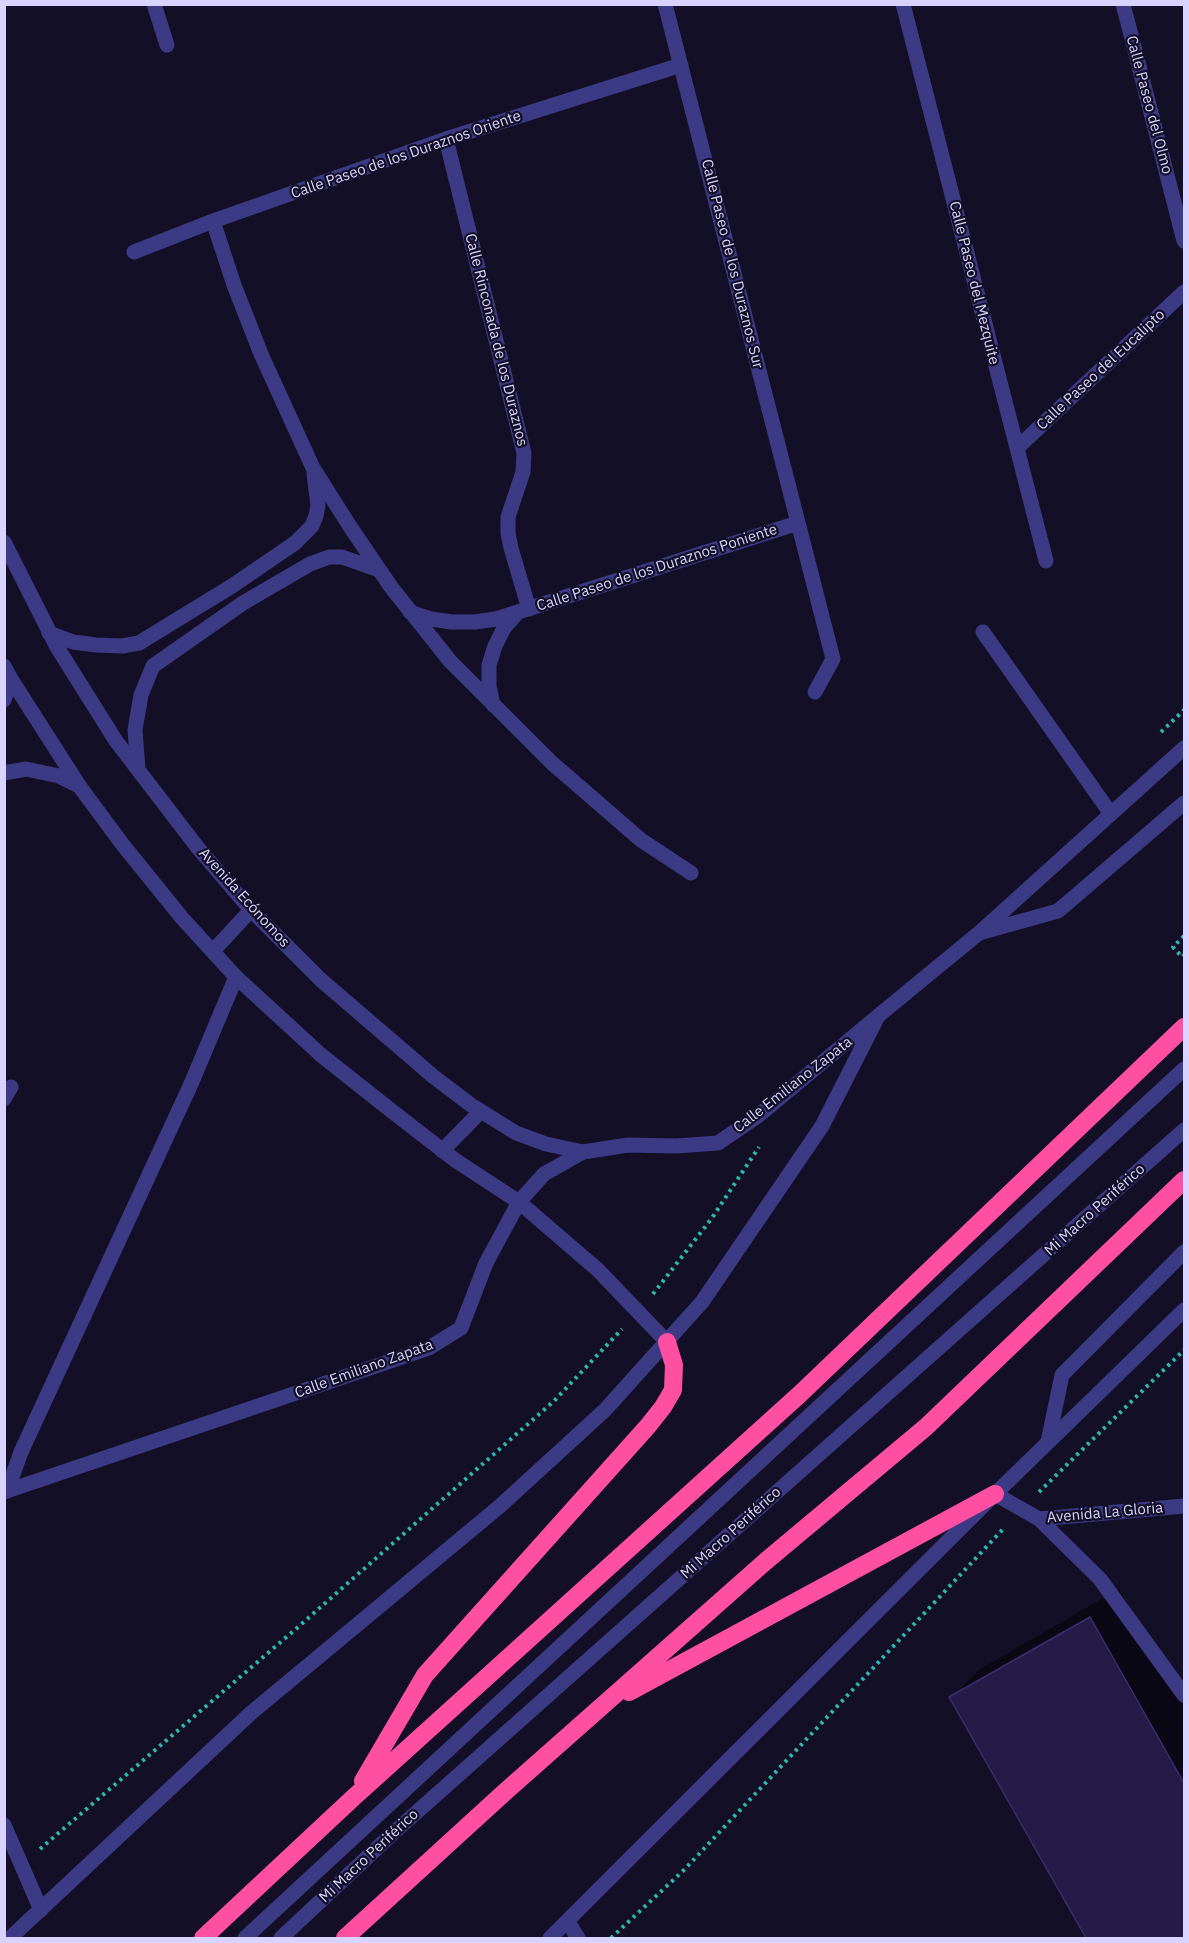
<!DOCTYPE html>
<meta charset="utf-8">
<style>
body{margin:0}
#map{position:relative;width:1189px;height:1943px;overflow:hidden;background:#130f26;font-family:"IBM Plex Sans",sans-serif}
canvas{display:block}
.frame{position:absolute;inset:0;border:6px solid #d9d4ff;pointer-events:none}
</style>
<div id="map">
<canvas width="1189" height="1943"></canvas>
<div class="frame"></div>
</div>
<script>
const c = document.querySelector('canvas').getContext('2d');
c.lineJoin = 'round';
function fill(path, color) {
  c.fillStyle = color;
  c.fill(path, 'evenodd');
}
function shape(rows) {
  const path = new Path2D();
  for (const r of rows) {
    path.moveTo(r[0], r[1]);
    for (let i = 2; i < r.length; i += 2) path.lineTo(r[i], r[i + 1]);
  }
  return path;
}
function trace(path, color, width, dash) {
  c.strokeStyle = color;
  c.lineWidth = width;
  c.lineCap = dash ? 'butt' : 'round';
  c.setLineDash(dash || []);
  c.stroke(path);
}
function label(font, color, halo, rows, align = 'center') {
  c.font = font + ' "IBM Plex Sans",sans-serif';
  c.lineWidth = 4.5;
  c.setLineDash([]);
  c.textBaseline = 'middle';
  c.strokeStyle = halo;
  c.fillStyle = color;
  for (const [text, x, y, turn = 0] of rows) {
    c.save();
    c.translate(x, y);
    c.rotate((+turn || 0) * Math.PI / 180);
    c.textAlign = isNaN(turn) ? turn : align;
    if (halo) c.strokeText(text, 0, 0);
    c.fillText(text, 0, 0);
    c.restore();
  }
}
fill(shape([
 [1119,1589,1184,1704,1184,1938,1088,1938,951,1698,980,1669]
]), '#0007');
const building = shape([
 [1090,1617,1184,1783,1184,1938,1086,1938,949,1697,1090,1617]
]);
fill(building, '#241b47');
trace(building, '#3b2d73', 1.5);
trace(shape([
 [1161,732,1184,710],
 [1184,936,1173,947,1182,957,1184,955],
 [653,1294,712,1218,759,1147],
 [1039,1492,1184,1350],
 [40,1849,297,1628,554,1401,622,1329],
 [611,1938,684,1870,1005,1527]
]), '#2fb8b0', 4, [3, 4.5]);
trace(shape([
 [983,632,1111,814],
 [979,933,1058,911,1184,803],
 [583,1152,628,1145,676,1146,718,1143,759,1115,877,1017],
 [1048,1442,1062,1375,1184,1252],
 [7,1491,21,1452,191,1084,236,977],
 [1039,1519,1100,1579,1184,1695],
 [568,1922,578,1938],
 [245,1938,1184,1069],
 [281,1938,391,1835,1184,1130]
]), '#3d3a85', 15);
trace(shape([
 [154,4,167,45],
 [665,4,833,659,815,692],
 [903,4,1046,561],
 [1123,4,1184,241],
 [446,139,524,453,523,472,508,517,508,533,511,548,529,609],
 [213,221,234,285,261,354,313,468,351,528,391,587,450,661,552,763,641,840,691,873],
 [134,252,213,221,446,139,681,65],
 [1017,448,1184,292],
 [4,542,57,647,116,741,198,848,251,910,321,980,434,1077,471,1105,516,1133,546,1144,583,1152],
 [410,612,431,619,452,622,475,622,496,619,798,523],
 [49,633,73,642,96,645,122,646,139,643,232,586,295,543,312,526,316,516,318,505,314,474],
 [4,666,11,679,80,787,123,845,182,918,236,977,321,1055,393,1112,455,1160,519,1202,598,1270,667,1342],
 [4,700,11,679],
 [493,705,489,686,489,665,495,646,504,628,517,613],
 [138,769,135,730,141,695,153,666,243,603,310,564,329,557,342,557,379,570],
 [4,773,26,769,59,776,79,786],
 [213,951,251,910],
 [4,1099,11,1087],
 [442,1151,481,1111],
 [4,1492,429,1348,461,1328,486,1263,519,1202,544,1174,583,1152],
 [995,1494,1039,1519,1184,1506],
 [4,1825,41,1910],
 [10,1938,251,1713,500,1506,605,1410,702,1302,822,1126,878,1016,979,933,1184,748],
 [550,1938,995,1494,1184,1310]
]), '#3d3a85', 15);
trace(shape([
 [629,1692,995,1494],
 [363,1781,425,1675,648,1426,663,1407,673,1390,674,1365,667,1342],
 [203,1938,354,1797,800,1394,1184,1027],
 [345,1938,506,1791,766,1561,926,1427,1184,1180]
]), '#ff4fa3', 18);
label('15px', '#d9d4ff', '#130f26', [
 ["Calle Paseo del Olmo",1149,105,75],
 ["Calle Paseo de los Duraznos Oriente",406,155,-19],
 ["Calle Paseo de los Duraznos Sur",732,264,76],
 ["Calle Paseo del Mezquite",974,283,76],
 ["Calle Rinconada de los Duraznos",496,340,76],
 ["Calle Paseo del Eucalipto",1101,370,-43],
 ["Calle Paseo de los Duraznos Poniente",657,568,-18],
 ["Avenida Ecónomos",244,898,48],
 ["Calle Emiliano Zapata",793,1085,-38],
 ["Mi Macro Periférico",1095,1210,-42],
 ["Calle Emiliano Zapata",364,1369,-20],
 ["Avenida La Gloria",1105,1513,-5],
 ["Mi Macro Periférico",731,1533,-42],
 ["Mi Macro Periférico",369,1856,-43]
]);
</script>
